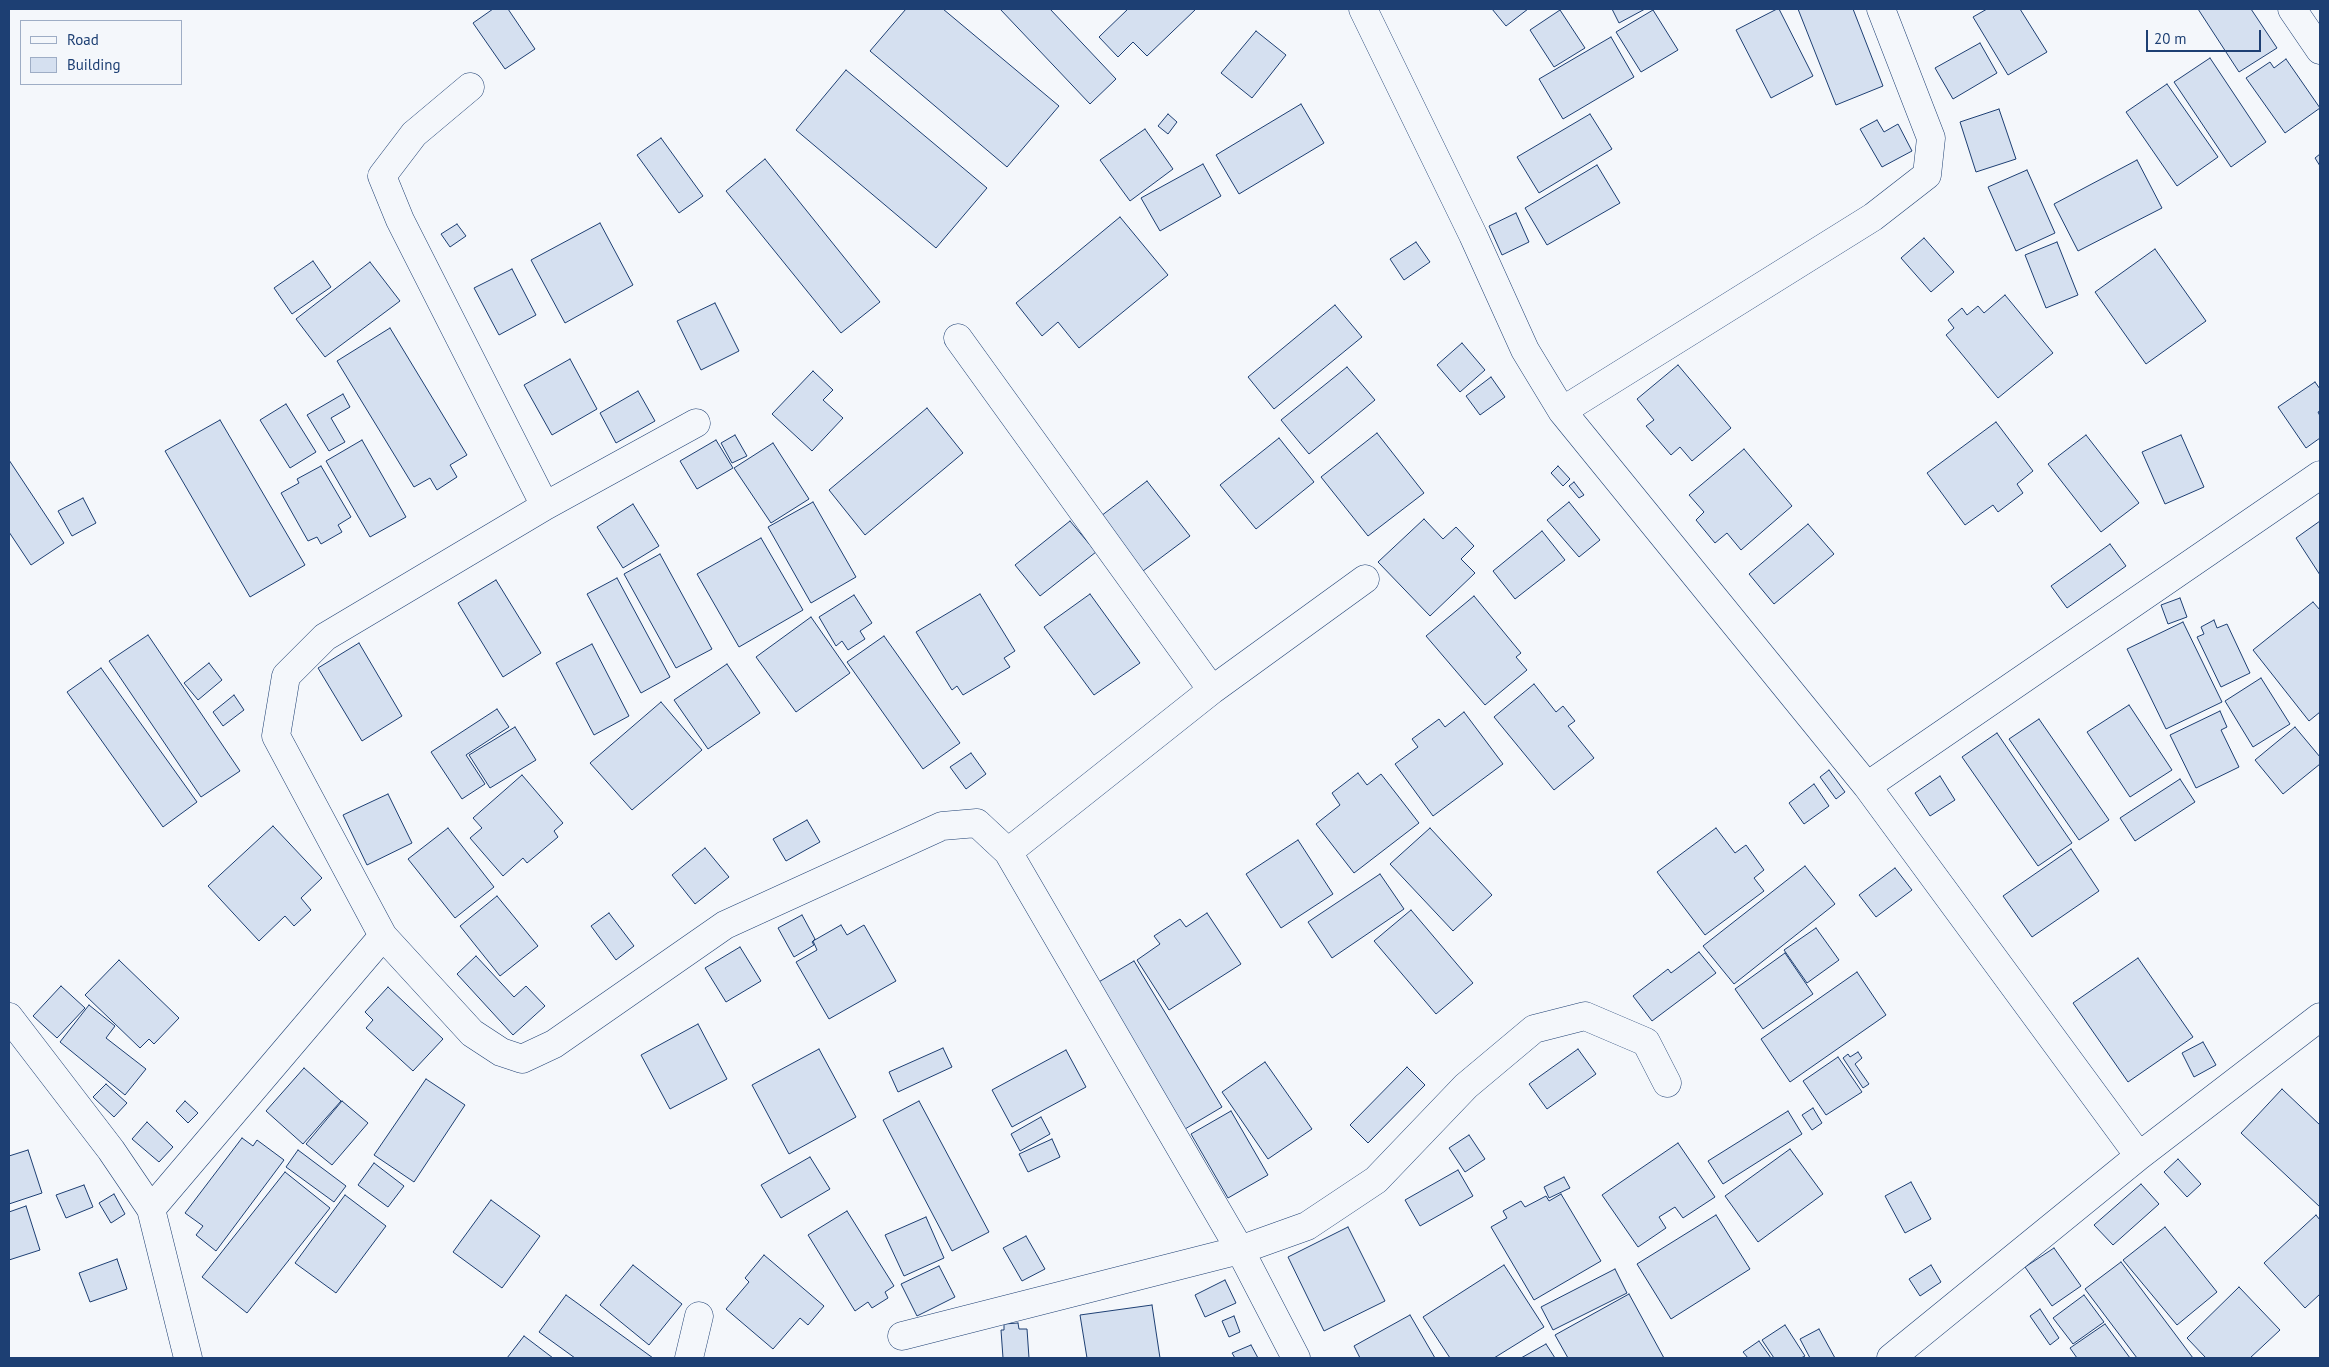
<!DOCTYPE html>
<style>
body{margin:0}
#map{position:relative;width:2329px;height:1367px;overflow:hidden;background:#f4f7fb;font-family:"PT Sans",sans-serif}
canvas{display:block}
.frame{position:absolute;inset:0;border:10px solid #1d3f73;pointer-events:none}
.legend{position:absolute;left:20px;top:20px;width:162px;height:65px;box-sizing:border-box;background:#f4f7fb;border:1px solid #9eadc5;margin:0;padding:6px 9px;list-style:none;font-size:15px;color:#1d3f73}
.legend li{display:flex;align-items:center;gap:10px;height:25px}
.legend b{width:25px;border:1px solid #9eadc5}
.scale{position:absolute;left:2146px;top:30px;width:115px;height:22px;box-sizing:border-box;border:2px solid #1d3f73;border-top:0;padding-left:6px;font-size:15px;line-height:18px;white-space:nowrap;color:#1d3f73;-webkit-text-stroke:4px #f4f7fb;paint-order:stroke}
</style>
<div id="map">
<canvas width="2329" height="1367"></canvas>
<div class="frame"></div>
<ul class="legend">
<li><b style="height:6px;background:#f4f7fb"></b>Road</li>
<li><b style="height:14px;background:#d5e0f0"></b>Building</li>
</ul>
<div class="scale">20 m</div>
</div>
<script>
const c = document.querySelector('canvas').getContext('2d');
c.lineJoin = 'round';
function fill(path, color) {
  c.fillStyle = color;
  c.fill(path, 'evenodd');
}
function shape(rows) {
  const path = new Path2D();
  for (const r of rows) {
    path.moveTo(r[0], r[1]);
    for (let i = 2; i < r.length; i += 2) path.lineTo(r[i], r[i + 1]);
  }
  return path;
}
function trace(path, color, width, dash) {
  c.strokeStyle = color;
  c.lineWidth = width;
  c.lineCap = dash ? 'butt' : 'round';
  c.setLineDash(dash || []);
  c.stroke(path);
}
const building = shape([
 [493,9,508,9,535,49,505,69,473,23,493,9],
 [906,9,943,9,1059,106,1007,167,870,51,906,9],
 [1000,9,1050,9,1116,79,1090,104,1000,9],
 [1128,9,1196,9,1147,56,1133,42,1118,57,1099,37,1128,9],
 [1492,9,1528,9,1506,26,1492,9],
 [1612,9,1645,9,1619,23,1612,9],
 [1777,9,1779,9,1813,76,1771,98,1736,30,1777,9],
 [1798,9,1853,9,1883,86,1836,105,1798,9],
 [1987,9,2020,9,2047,52,2008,75,1973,17,1987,9],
 [2198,9,2251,9,2277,48,2239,72,2198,9],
 [1560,10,1585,48,1554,67,1530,30,1560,10],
 [1653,10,1678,50,1641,72,1616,32,1653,10],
 [1256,31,1286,55,1252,98,1221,73,1256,31],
 [1611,37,1634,77,1563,119,1539,79,1611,37],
 [1980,43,1997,73,1953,99,1935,68,1980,43],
 [2210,58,2266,142,2231,167,2174,82,2210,58],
 [2286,59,2320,108,2285,133,2246,78,2270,62,2274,68,2286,59],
 [846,70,987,188,936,248,796,130,846,70],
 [2167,84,2218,157,2177,186,2126,112,2167,84],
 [1301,104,1324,143,1239,194,1216,155,1301,104],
 [1999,109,2016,159,1976,172,1960,122,1999,109],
 [1168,114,1177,122,1168,134,1158,126,1168,114],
 [1590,114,1612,149,1539,193,1517,157,1590,114],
 [1877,120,1884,132,1898,124,1912,151,1882,167,1860,129,1877,120],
 [1145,129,1173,169,1130,201,1100,160,1145,129],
 [661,138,703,196,679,213,637,155,661,138],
 [2320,154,2320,166,2315,158,2320,154],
 [765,159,880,302,841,333,726,191,765,159],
 [2137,160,2162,208,2078,251,2054,204,2137,160],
 [1203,164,1221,196,1160,231,1141,198,1203,164],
 [1597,165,1620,203,1547,245,1525,208,1597,165],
 [2027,170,2055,233,2016,251,1988,187,2027,170],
 [1516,213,1529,242,1502,255,1489,226,1516,213],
 [1120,217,1168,275,1079,348,1058,322,1042,336,1016,303,1120,217],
 [600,223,633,285,565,323,531,260,600,223],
 [457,224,466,236,450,247,441,234,457,224],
 [1924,238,1954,272,1931,292,1901,258,1924,238],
 [1416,242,1430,262,1404,280,1390,259,1416,242],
 [2057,242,2078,295,2046,308,2025,255,2057,242],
 [2155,249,2206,321,2146,364,2095,292,2155,249],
 [313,261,331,287,292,314,274,288,313,261],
 [370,262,400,301,325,357,296,319,370,262],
 [512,269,536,315,499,335,474,288,512,269],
 [2005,295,2053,353,1998,398,1946,335,1954,328,1948,320,1962,308,1967,315,1978,306,1984,313,2005,295],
 [715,303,739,351,701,370,677,321,715,303],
 [1335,305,1362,337,1274,409,1248,377,1335,305],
 [390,328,467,455,450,465,457,477,437,490,430,478,414,487,337,361,390,328],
 [1462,343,1485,370,1460,392,1437,365,1462,343],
 [570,359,597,409,552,435,524,385,570,359],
 [1678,365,1731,428,1692,461,1680,447,1671,455,1646,426,1654,420,1637,399,1678,365],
 [1347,367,1375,400,1309,454,1281,420,1347,367],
 [813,371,833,390,823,400,843,418,812,451,772,414,813,371],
 [1491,377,1505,397,1480,415,1466,396,1491,377],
 [2315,382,2320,389,2320,411,2318,412,2320,416,2320,438,2306,448,2278,407,2315,382],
 [638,391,655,421,616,443,600,413,638,391],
 [343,394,350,407,331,418,345,442,329,451,307,415,343,394],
 [286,404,316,452,290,468,260,420,286,404],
 [927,408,963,453,865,535,829,490,927,408],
 [220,420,305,565,250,597,165,451,220,420],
 [1996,422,2033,471,2017,484,2023,493,1998,512,1993,505,1965,525,1927,473,1996,422],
 [1377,433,1424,493,1368,536,1321,477,1377,433],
 [735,435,747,456,732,463,721,443,735,435],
 [2086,435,2139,503,2101,532,2048,464,2086,435],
 [2181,435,2204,487,2165,504,2142,452,2181,435],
 [1279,438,1314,482,1256,529,1220,485,1279,438],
 [362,440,406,517,370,537,326,461,362,440],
 [716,440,733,468,697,489,680,461,716,440],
 [773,443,809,499,771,523,734,468,773,443],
 [1744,449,1792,506,1741,550,1727,533,1715,543,1696,520,1704,512,1689,495,1744,449],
 [9,460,64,543,31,565,9,532,9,460],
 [321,466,351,517,338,525,342,532,321,544,317,537,308,541,281,493,299,483,297,479,321,466],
 [1558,466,1570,479,1563,486,1551,473,1558,466],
 [1147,481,1190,536,1143,571,1101,516,1147,481],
 [1574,482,1584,495,1579,498,1569,486,1574,482],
 [83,498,96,523,72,536,58,511,83,498],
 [813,502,856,577,811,603,768,527,813,502],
 [1569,502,1600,540,1579,557,1547,520,1569,502],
 [633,504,659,546,623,568,597,527,633,504],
 [1424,519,1443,539,1456,527,1474,546,1461,559,1475,573,1430,616,1378,562,1424,519],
 [1070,521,1096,552,1040,596,1015,565,1070,521],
 [2320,521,2320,575,2296,538,2320,521],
 [1808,524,1834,554,1774,604,1749,574,1808,524],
 [1542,531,1565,560,1515,599,1493,571,1542,531],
 [761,538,803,610,739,647,697,574,761,538],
 [2110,544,2126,566,2067,608,2051,586,2110,544],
 [660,554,712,649,676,668,624,574,660,554],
 [617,578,670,677,641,693,587,594,617,578],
 [496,580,541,653,503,677,458,603,496,580],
 [980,594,1015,651,1004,658,1010,667,963,695,957,686,952,690,916,632,980,594],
 [1090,594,1140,663,1094,695,1044,627,1090,594],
 [854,595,872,623,860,631,865,639,848,650,842,641,836,646,819,617,854,595],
 [1474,596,1521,653,1516,657,1527,670,1485,705,1426,636,1474,596],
 [2180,598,2187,617,2168,624,2161,605,2180,598],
 [2313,602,2320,610,2320,712,2309,721,2253,650,2313,602],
 [811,617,850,673,796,712,756,657,811,617],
 [2214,620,2217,628,2227,624,2250,673,2221,687,2197,637,2204,634,2201,627,2214,620],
 [2183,622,2222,702,2166,729,2127,649,2183,622],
 [148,635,240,771,201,797,109,661,148,635],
 [884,636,960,743,923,769,847,662,884,636],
 [359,643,402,716,362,741,318,668,359,643],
 [592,644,629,716,594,735,556,663,592,644],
 [209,663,222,680,198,700,184,683,209,663],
 [727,664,760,713,708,749,674,700,727,664],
 [101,668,197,802,163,827,67,692,101,668],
 [2261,678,2290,724,2253,747,2225,701,2261,678],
 [1534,684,1556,712,1563,706,1575,721,1568,726,1594,758,1554,790,1494,717,1534,684],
 [234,695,244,710,223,726,213,712,234,695],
 [661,702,702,750,632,810,590,763,661,702],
 [2129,705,2172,770,2130,797,2087,732,2129,705],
 [497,709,509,727,466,755,485,784,462,799,431,752,497,709],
 [2220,711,2227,727,2221,730,2239,767,2196,788,2170,735,2220,711],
 [1464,712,1503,764,1433,816,1395,764,1418,747,1412,739,1439,719,1445,727,1464,712],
 [2039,719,2109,820,2079,840,2009,739,2039,719],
 [515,727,536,760,490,788,469,755,515,727],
 [2295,727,2320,757,2320,764,2283,794,2255,760,2295,727],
 [1997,733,2072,843,2038,866,1962,757,1997,733],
 [971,753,986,774,966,789,950,767,971,753],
 [1829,770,1845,792,1836,799,1820,777,1829,770],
 [1358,773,1367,785,1381,774,1419,823,1354,873,1316,824,1340,805,1332,793,1358,773],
 [522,775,563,823,554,831,558,837,527,863,523,858,503,876,470,838,482,828,473,818,522,775],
 [1940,776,1955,800,1930,816,1915,793,1940,776],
 [2180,779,2195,802,2135,841,2120,818,2180,779],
 [1814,784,1829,806,1804,824,1789,803,1814,784],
 [388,794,412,843,367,865,343,815,388,794],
 [807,820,820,842,786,861,773,839,807,820],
 [273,826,322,878,301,898,311,910,294,926,285,916,259,941,208,886,273,826],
 [448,828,494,887,455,918,408,859,448,828],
 [1430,828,1492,895,1453,931,1390,864,1430,828],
 [1716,828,1735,853,1746,845,1764,870,1754,878,1764,891,1705,935,1657,872,1716,828],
 [1298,840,1333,894,1281,928,1246,874,1298,840],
 [705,848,729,877,695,904,672,875,705,848],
 [2071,849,2099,891,2032,937,2003,896,2071,849],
 [1805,866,1835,904,1734,984,1703,946,1805,866],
 [1895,868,1912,890,1876,917,1859,895,1895,868],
 [1380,874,1404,909,1332,958,1308,922,1380,874],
 [497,896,538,946,500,976,460,926,497,896],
 [1411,910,1473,983,1436,1014,1374,941,1411,910],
 [609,913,634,946,616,960,591,926,609,913],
 [1207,913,1241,964,1169,1010,1137,960,1160,944,1154,936,1180,919,1186,927,1207,913],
 [802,915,815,939,812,942,814,945,794,957,778,928,802,915],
 [841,925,847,935,864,925,896,981,829,1019,796,962,817,950,813,941,841,925],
 [1816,928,1839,960,1807,983,1784,950,1816,928],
 [740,947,761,981,726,1002,705,968,740,947],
 [1699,952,1716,973,1652,1021,1633,996,1668,969,1671,973,1699,952],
 [1785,953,1813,994,1763,1029,1735,989,1785,953],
 [476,956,514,997,526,986,545,1006,513,1035,457,974,476,956],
 [2138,958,2193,1037,2128,1082,2073,1003,2138,958],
 [119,960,179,1018,154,1044,149,1039,140,1048,85,995,119,960],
 [1134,961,1222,1107,1185,1129,1097,983,1134,961],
 [1857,972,1886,1015,1790,1082,1761,1039,1857,972],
 [61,986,85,1008,57,1038,33,1016,61,986],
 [388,987,443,1039,413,1071,366,1028,373,1020,365,1012,388,987],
 [89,1005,115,1026,106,1038,146,1069,125,1095,60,1042,89,1005],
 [698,1024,727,1079,670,1109,641,1055,698,1024],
 [2203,1042,2216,1065,2194,1077,2182,1053,2203,1042],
 [943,1048,952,1067,898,1092,889,1072,943,1048],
 [819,1049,856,1117,789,1154,752,1085,819,1049],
 [1578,1049,1596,1074,1547,1109,1529,1084,1578,1049],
 [1066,1050,1086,1087,1012,1127,992,1090,1066,1050],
 [1858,1052,1862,1058,1855,1064,1869,1084,1863,1088,1843,1058,1848,1054,1850,1057,1858,1052],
 [1838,1057,1862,1092,1826,1115,1803,1081,1838,1057],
 [1265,1062,1312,1129,1268,1159,1222,1092,1265,1062],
 [1407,1067,1425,1085,1368,1143,1350,1125,1407,1067],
 [304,1068,341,1101,303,1144,266,1111,304,1068],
 [426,1079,465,1105,414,1182,374,1155,426,1079],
 [106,1084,127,1103,114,1117,93,1097,106,1084],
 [2282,1089,2320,1125,2320,1207,2241,1133,2282,1089],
 [185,1101,198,1113,188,1123,176,1111,185,1101],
 [342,1101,368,1123,332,1165,306,1144,342,1101],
 [919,1101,989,1232,952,1251,883,1120,919,1101],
 [1813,1108,1822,1123,1812,1130,1802,1115,1813,1108],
 [1231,1111,1268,1175,1228,1198,1191,1134,1231,1111],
 [1788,1111,1802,1134,1723,1184,1708,1161,1788,1111],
 [1041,1117,1050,1134,1020,1151,1011,1134,1041,1117],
 [147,1122,173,1147,159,1162,132,1139,147,1122],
 [1469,1135,1485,1159,1465,1172,1449,1148,1469,1135],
 [242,1138,253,1146,257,1140,284,1160,216,1251,196,1235,203,1226,185,1213,242,1138],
 [1052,1139,1060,1157,1028,1172,1019,1154,1052,1139],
 [1678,1143,1715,1197,1683,1218,1675,1207,1659,1217,1666,1228,1638,1247,1602,1195,1678,1143],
 [1790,1149,1823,1194,1758,1242,1725,1196,1790,1149],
 [28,1150,42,1193,9,1204,9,1156,28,1150],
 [298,1150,346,1186,334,1202,286,1167,298,1150],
 [810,1157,830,1189,781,1218,761,1185,810,1157],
 [2178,1159,2201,1184,2187,1197,2164,1172,2178,1159],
 [374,1163,404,1186,388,1207,358,1185,374,1163],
 [1458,1170,1473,1196,1420,1226,1405,1200,1458,1170],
 [285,1172,330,1208,247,1313,202,1277,285,1172],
 [1564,1177,1570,1188,1549,1198,1544,1187,1564,1177],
 [1911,1182,1931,1219,1905,1233,1885,1196,1911,1182],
 [2141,1184,2159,1204,2113,1245,2094,1225,2141,1184],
 [84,1185,93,1207,66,1218,56,1195,84,1185],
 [114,1194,125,1214,111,1223,99,1203,114,1194],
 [1561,1194,1601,1261,1534,1300,1491,1227,1507,1218,1503,1211,1521,1201,1525,1207,1546,1196,1549,1201,1561,1194],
 [345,1195,386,1226,336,1293,295,1263,345,1195],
 [491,1200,540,1236,502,1288,453,1252,491,1200],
 [26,1206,40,1250,9,1260,9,1212,26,1206],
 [847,1211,894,1286,885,1292,888,1298,872,1308,868,1302,855,1311,808,1235,847,1211],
 [1716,1215,1750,1269,1671,1319,1637,1264,1716,1215],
 [2316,1215,2320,1220,2320,1294,2305,1308,2264,1263,2316,1215],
 [926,1217,944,1258,904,1276,885,1235,926,1217],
 [1348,1227,1385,1301,1324,1331,1288,1257,1348,1227],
 [2165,1227,2217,1292,2177,1325,2123,1260,2165,1227],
 [1026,1236,1045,1269,1022,1281,1003,1248,1026,1236],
 [2054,1248,2081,1286,2052,1306,2025,1267,2054,1248],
 [764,1255,824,1306,808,1325,800,1318,773,1349,726,1309,749,1282,745,1278,764,1255],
 [117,1259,127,1289,90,1302,79,1273,117,1259],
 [2121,1262,2193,1358,2137,1358,2085,1289,2121,1262],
 [633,1265,682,1304,649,1345,600,1305,633,1265],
 [1504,1265,1544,1327,1494,1358,1450,1358,1423,1317,1504,1265],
 [1931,1265,1941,1282,1920,1296,1909,1279,1931,1265],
 [939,1266,955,1297,917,1316,901,1284,939,1266],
 [1615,1269,1627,1293,1553,1330,1541,1307,1615,1269],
 [1225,1280,1236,1303,1205,1317,1195,1295,1225,1280],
 [2239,1287,2280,1330,2250,1358,2206,1358,2187,1338,2239,1287],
 [1629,1294,1664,1358,1568,1358,1555,1335,1629,1294],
 [566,1295,653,1358,575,1358,539,1332,566,1295],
 [2084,1295,2104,1322,2073,1344,2053,1318,2084,1295],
 [1152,1305,1160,1358,1087,1358,1080,1315,1152,1305],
 [2040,1309,2059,1338,2050,1345,2030,1316,2040,1309],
 [1410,1315,1435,1358,1360,1358,1354,1346,1410,1315],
 [1234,1316,1240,1332,1229,1337,1222,1321,1234,1316],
 [1018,1323,1019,1329,1027,1329,1029,1358,1003,1358,1001,1330,1004,1330,1004,1324,1018,1323],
 [2105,1324,2130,1358,2077,1358,2070,1348,2105,1324],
 [1785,1325,1805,1356,1801,1358,1774,1358,1762,1340,1785,1325],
 [1819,1329,1835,1358,1810,1358,1800,1339,1819,1329],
 [524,1336,553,1358,507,1358,524,1336],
 [1759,1341,1771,1358,1748,1358,1743,1352,1759,1341],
 [1546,1344,1555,1358,1521,1358,1546,1344],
 [1251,1345,1258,1358,1235,1358,1232,1353,1251,1345]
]);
fill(building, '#d5e0f0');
trace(building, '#1d3f73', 1);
const minor = shape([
 [1363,9,1473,235,1525,350,1562,411,1867,786,2139,1156],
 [2292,9,2320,50],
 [470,87,414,134,382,176,400,220,545,506],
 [958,338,1212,690],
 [1562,411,1873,217,1927,175,1931,138,1881,9],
 [1867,786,2320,475],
 [1008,852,1240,1250,1296,1358],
 [383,936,472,1033,501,1052,522,1059,554,1044,725,925,942,826,977,823,1008,852,1212,690,1365,579],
 [9,1017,111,1150,151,1209,188,1358],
 [151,1209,383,936,276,736,286,676,325,637,545,506,696,423],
 [902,1336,1240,1250,1307,1226,1376,1180,1466,1086,1534,1029,1585,1016,1646,1042,1667,1083],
 [689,1358,699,1316],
 [1891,1358,2139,1156,2320,1017]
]);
trace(minor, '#1d3f73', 29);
trace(minor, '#f4f7fb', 28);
</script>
